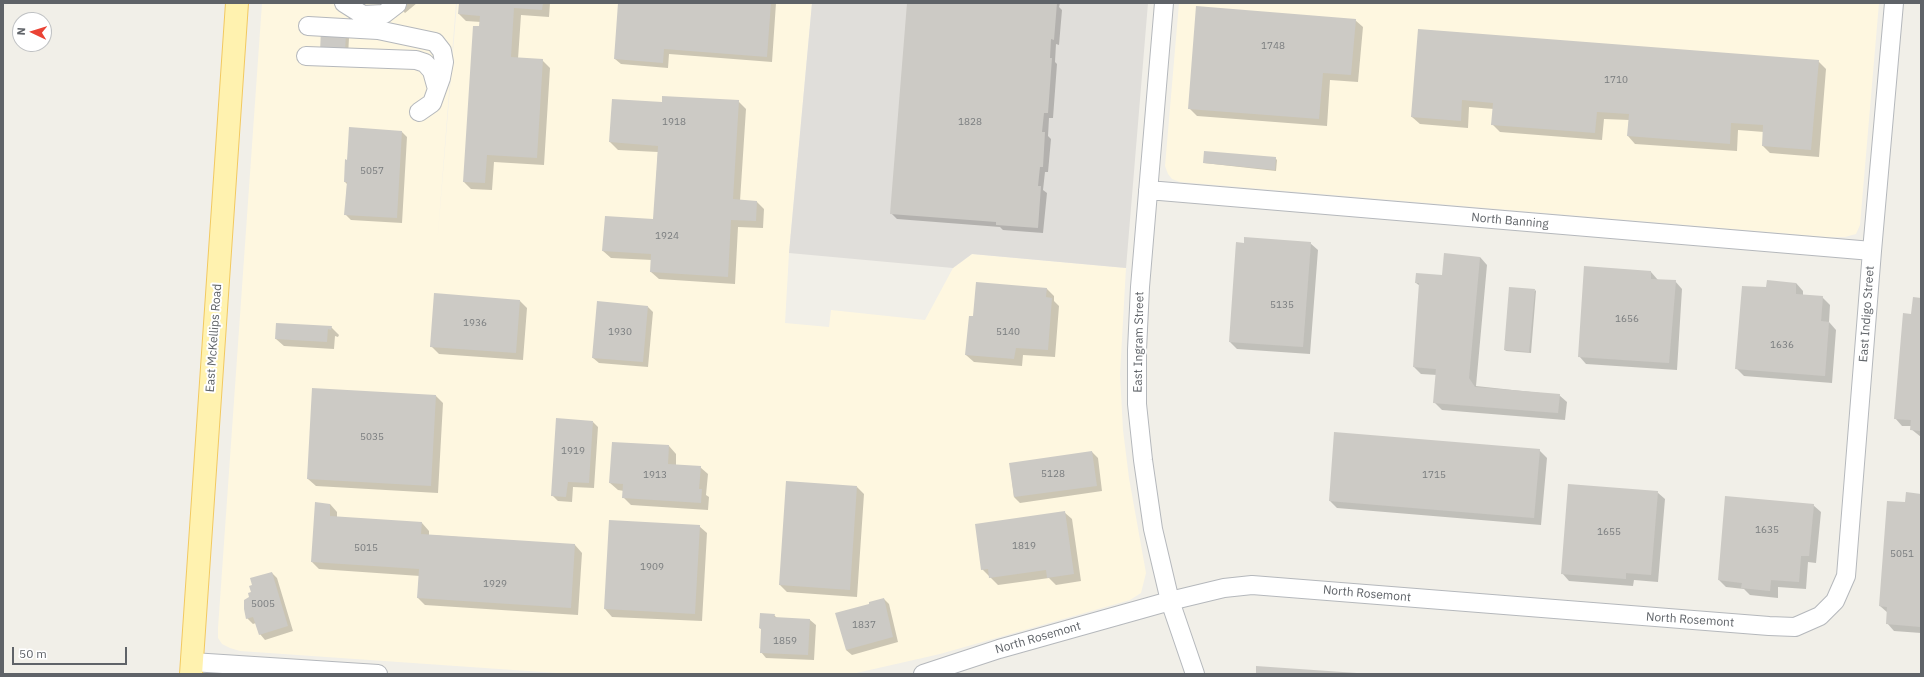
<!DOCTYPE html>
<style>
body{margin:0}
#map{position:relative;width:1924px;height:677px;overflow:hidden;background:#f1efe8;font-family:"IBM Plex Sans",sans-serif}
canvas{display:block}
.frame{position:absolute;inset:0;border:4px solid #5f6368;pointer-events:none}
.north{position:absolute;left:12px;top:12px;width:40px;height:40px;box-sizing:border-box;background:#fff;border:1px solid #bfc1c3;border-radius:50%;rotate:274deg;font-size:11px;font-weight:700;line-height:16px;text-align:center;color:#5f6368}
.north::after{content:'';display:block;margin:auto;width:14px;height:18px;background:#ea4335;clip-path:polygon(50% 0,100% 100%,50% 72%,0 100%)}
.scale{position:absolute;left:12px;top:647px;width:115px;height:18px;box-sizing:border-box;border:2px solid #5f6368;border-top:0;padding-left:5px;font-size:12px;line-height:14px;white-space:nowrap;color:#5f6368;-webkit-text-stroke:3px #fff;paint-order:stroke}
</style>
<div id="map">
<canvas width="1924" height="677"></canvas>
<div class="frame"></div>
<div class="north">N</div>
<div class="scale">50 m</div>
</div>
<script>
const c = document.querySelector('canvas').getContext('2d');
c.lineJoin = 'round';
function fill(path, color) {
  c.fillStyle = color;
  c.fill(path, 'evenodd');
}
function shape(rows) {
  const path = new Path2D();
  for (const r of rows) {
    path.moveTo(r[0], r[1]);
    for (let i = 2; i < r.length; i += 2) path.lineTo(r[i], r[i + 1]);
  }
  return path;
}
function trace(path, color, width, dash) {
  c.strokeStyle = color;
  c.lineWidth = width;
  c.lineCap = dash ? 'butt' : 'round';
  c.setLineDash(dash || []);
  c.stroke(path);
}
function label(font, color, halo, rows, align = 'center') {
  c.font = font + ' "IBM Plex Sans",sans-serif';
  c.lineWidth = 4;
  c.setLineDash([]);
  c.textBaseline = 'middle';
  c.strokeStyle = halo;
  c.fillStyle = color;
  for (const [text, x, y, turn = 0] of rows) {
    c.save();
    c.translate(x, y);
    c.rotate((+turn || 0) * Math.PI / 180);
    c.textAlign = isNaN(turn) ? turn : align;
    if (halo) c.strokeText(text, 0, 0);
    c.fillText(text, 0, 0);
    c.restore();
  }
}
fill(shape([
 [262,3,456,3,437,246,457,3,812,3,789,253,785,323,829,327,831,310,925,320,953,268,972,254,1126,268,1120,374,1123,430,1129,478,1146,573,1141,593,1130,600,940,654,852,674,571,674,240,651,230,648,222,644,218,638,218,628],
 [1179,3,1879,3,1860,225,1856,234,1845,237,1827,237,1180,182,1172,179,1168,174,1165,166]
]), '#fef7e0');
fill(shape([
 [812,3,1148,3,1126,268,972,254,953,268,789,253]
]), '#e0deda');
fill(shape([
 [396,3,417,3,405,13],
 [460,3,550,3,549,17,521,15,518,59,542,60,550,68,544,165,494,162,492,190,471,189,464,182,481,22,466,21,459,14],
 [619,3,776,3,772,62,669,54,668,68,621,64,615,59],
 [908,3,1060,3,1059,7,1062,10,1059,45,1056,44,1055,62,1057,64,1053,118,1049,118,1048,136,1051,139,1048,172,1045,172,1043,190,1047,193,1043,233,1003,230,1000,227,897,219,891,213],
 [1355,20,1363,27,1358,82,1330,80,1327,126,1197,116,1189,108],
 [1419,30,1818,61,1826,69,1819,157,1770,153,1763,146,1764,132,1738,130,1737,151,1635,144,1628,136,1629,120,1604,119,1602,140,1500,132,1492,124,1494,109,1469,107,1468,128,1420,124,1412,117],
 [331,31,346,34,349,38,348,56],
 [738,101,746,109,740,201,757,202,764,209,763,228,738,227,735,284,659,279,651,272,652,260,611,258,603,251,654,220,658,152,618,150,610,142,663,103],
 [402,132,407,137,402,223,351,220,346,215,347,184,345,182],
 [1275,158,1277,160,1276,171,1204,163],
 [1310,243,1318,250,1310,354,1237,349,1230,342],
 [1480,257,1487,265,1476,386,1559,395,1567,402,1565,420,1442,410,1434,402,1437,375,1421,374,1414,367,1420,286,1416,283,1443,276],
 [1651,272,1658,280,1675,281,1682,289,1677,370,1586,364,1579,356],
 [1796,283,1803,291,1803,296,1822,297,1830,305,1829,322,1836,330,1832,383,1744,376,1736,368,1767,288],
 [1047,289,1054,296,1054,301,1059,306,1055,357,1023,355,1022,366,974,362,966,355,974,317],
 [1535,290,1536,291,1531,353,1506,351,1505,350],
 [1921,299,1921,437,1911,429,1912,426,1902,426,1895,418,1912,315],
 [520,301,527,308,523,360,439,354,431,346],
 [648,307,653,312,648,367,599,363,593,358],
 [331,327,339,335,338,337,335,336,334,349,284,346,276,339],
 [436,396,443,403,438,493,316,486,308,479],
 [593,422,598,427,594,488,573,487,572,502,558,501,552,495],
 [669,446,676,454,676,465,700,467,708,474,706,495,709,497,708,510,631,505,623,497,624,491,618,490,610,483],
 [1539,450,1547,458,1541,525,1337,508,1330,501],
 [1092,452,1098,458,1102,491,1020,503,1014,497,1010,464],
 [857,487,864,494,857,597,787,592,780,585],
 [1657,492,1665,499,1658,582,1634,580,1633,586,1569,581,1562,573],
 [1921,495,1921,633,1894,631,1887,623,1888,613,1880,606,1906,503],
 [330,504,337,512,337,518,422,523,429,531,429,535,575,545,582,553,578,615,425,605,418,598,420,576,319,569,312,562],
 [1813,505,1821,512,1816,563,1808,562,1806,589,1778,587,1778,598,1750,595,1744,589,1726,587,1719,580],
 [1064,512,1072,519,1081,581,1056,585,1049,578,998,585,982,569],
 [610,521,699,526,707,533,702,621,612,617,605,609],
 [272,573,277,578,293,631,265,640,260,634,256,623,253,624,247,618,252,593],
 [884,599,889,604,898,642,852,655,846,650,871,605],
 [774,615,777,618,810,620,816,625,814,660,766,658,761,652,762,630,760,628]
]), '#0003');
fill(shape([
 [459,3,543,3,542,10,514,8,511,57,543,59,537,158,487,155,485,183,463,182,473,26,479,26,480,16,458,14],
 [618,3,771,3,767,57,664,49,663,63,614,59],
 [907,3,1057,3,1054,40,1051,39,1050,58,1052,58,1048,113,1044,113,1042,132,1045,132,1043,167,1040,167,1038,186,1041,186,1038,228,996,225,996,222,890,214],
 [1196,6,1356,19,1351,75,1323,73,1319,119,1188,109],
 [321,29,346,33,345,53,320,52],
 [1418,29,1819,60,1811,150,1762,146,1763,125,1731,123,1730,144,1627,136,1629,114,1597,112,1595,133,1491,125,1493,103,1462,100,1461,121,1411,117],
 [662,96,739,100,733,199,757,201,756,221,731,220,728,277,650,272,651,254,602,251,605,216,653,219,658,146,609,142,612,99,662,102],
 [349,127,402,131,397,218,344,215,347,182,344,182,345,159,347,160],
 [1204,151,1276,157,1275,170,1203,163],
 [1244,237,1311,242,1303,347,1229,342,1236,242,1244,243],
 [1444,253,1480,257,1469,378,1475,387,1560,394,1558,413,1433,403,1436,369,1413,367,1419,283,1415,283,1416,273,1442,275],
 [1584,266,1651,271,1651,279,1676,280,1669,363,1578,357],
 [1767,280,1796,283,1796,294,1823,296,1821,321,1829,322,1825,376,1735,369,1742,286,1766,287],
 [976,282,1047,288,1046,297,1052,298,1048,350,1016,348,1014,359,965,355,969,316,973,316],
 [1509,287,1535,289,1529,352,1504,350],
 [434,293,520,300,516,353,430,347],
 [1913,297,1921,298,1921,431,1910,430,1911,420,1894,419,1903,313,1911,314],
 [597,301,648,306,643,362,592,358],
 [276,323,332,326,331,330,328,329,327,342,275,339],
 [312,388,436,395,431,486,307,479],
 [556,418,593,421,589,483,568,482,566,497,551,496],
 [1334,432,1540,449,1534,518,1329,501],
 [612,442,669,445,668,464,701,466,699,489,702,489,701,503,622,498,623,484,609,483],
 [1092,451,1097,486,1014,497,1009,463],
 [786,481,857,486,850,590,779,585],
 [1568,484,1658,491,1651,575,1626,573,1626,579,1561,574],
 [1906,492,1921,494,1921,627,1886,624,1887,607,1879,606,1887,501,1905,502],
 [1725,496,1814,504,1809,556,1801,556,1799,582,1771,580,1770,591,1741,588,1742,583,1718,580],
 [315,502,330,504,330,516,422,522,421,534,575,544,571,608,417,598,419,569,311,562],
 [1065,511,1074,574,1047,578,1046,570,989,578,988,569,981,570,975,524],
 [609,520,700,525,695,614,604,609],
 [272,572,288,626,259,635,253,617,246,619,244,609,244,600,249,597,248,593,251,592,249,586,252,585,250,578],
 [884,598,893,637,846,650,835,613,869,604,869,602],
 [760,613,775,614,774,617,810,619,808,655,760,653,761,629,759,628],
 [1256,666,1357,673,1357,674,1256,674]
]), '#cccac5');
const minor = shape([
 [344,3,363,15,384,14,397,4],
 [1164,3,1140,287,1137,350,1137,404,1143,460,1153,529,1170,601,1195,674],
 [308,26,378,30,435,42,442,51,444,62,441,78,432,103,419,112],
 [306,56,416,60,425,63,432,71,437,89],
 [1148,190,1872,251],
 [192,662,378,674],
 [923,674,999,649,1170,601,1224,588,1252,585,1769,626,1795,627,1820,616,1835,601,1846,576,1872,251,1894,3]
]);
const major = shape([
 [191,674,237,3]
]);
trace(minor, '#b5b8bc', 20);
trace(major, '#f2c960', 24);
trace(minor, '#fff', 18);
trace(major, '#fff2af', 22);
label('10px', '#7a7d7f', null, [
 ["1748",1273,46],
 ["1710",1616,80],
 ["1918",674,122],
 ["1828",970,122],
 ["5057",372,171],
 ["1924",667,236],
 ["5135",1282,305],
 ["1656",1627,319],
 ["1936",475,323],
 ["1930",620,332],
 ["5140",1008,332],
 ["1636",1782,345],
 ["5035",372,437],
 ["1919",573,451],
 ["5128",1053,474],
 ["1913",655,475],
 ["1715",1434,475],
 ["1635",1767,530],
 ["1655",1609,532],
 ["1819",1024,546],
 ["5015",366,548],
 ["5051",1902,554],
 ["1909",652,567],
 ["1929",495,584],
 ["5005",263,604],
 ["1837",864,625],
 ["1859",785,641]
]);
label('12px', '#5f6368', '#fff', [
 ["North Banning",1510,221,5],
 ["East Indigo Street",1867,314,-86],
 ["East McKellips Road",214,338,-86],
 ["East Ingram Street",1139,342,-89],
 ["North Rosemont",1367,594,5],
 ["North Rosemont",1690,620,4],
 ["North Rosemont",1038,638,-16]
]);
</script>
